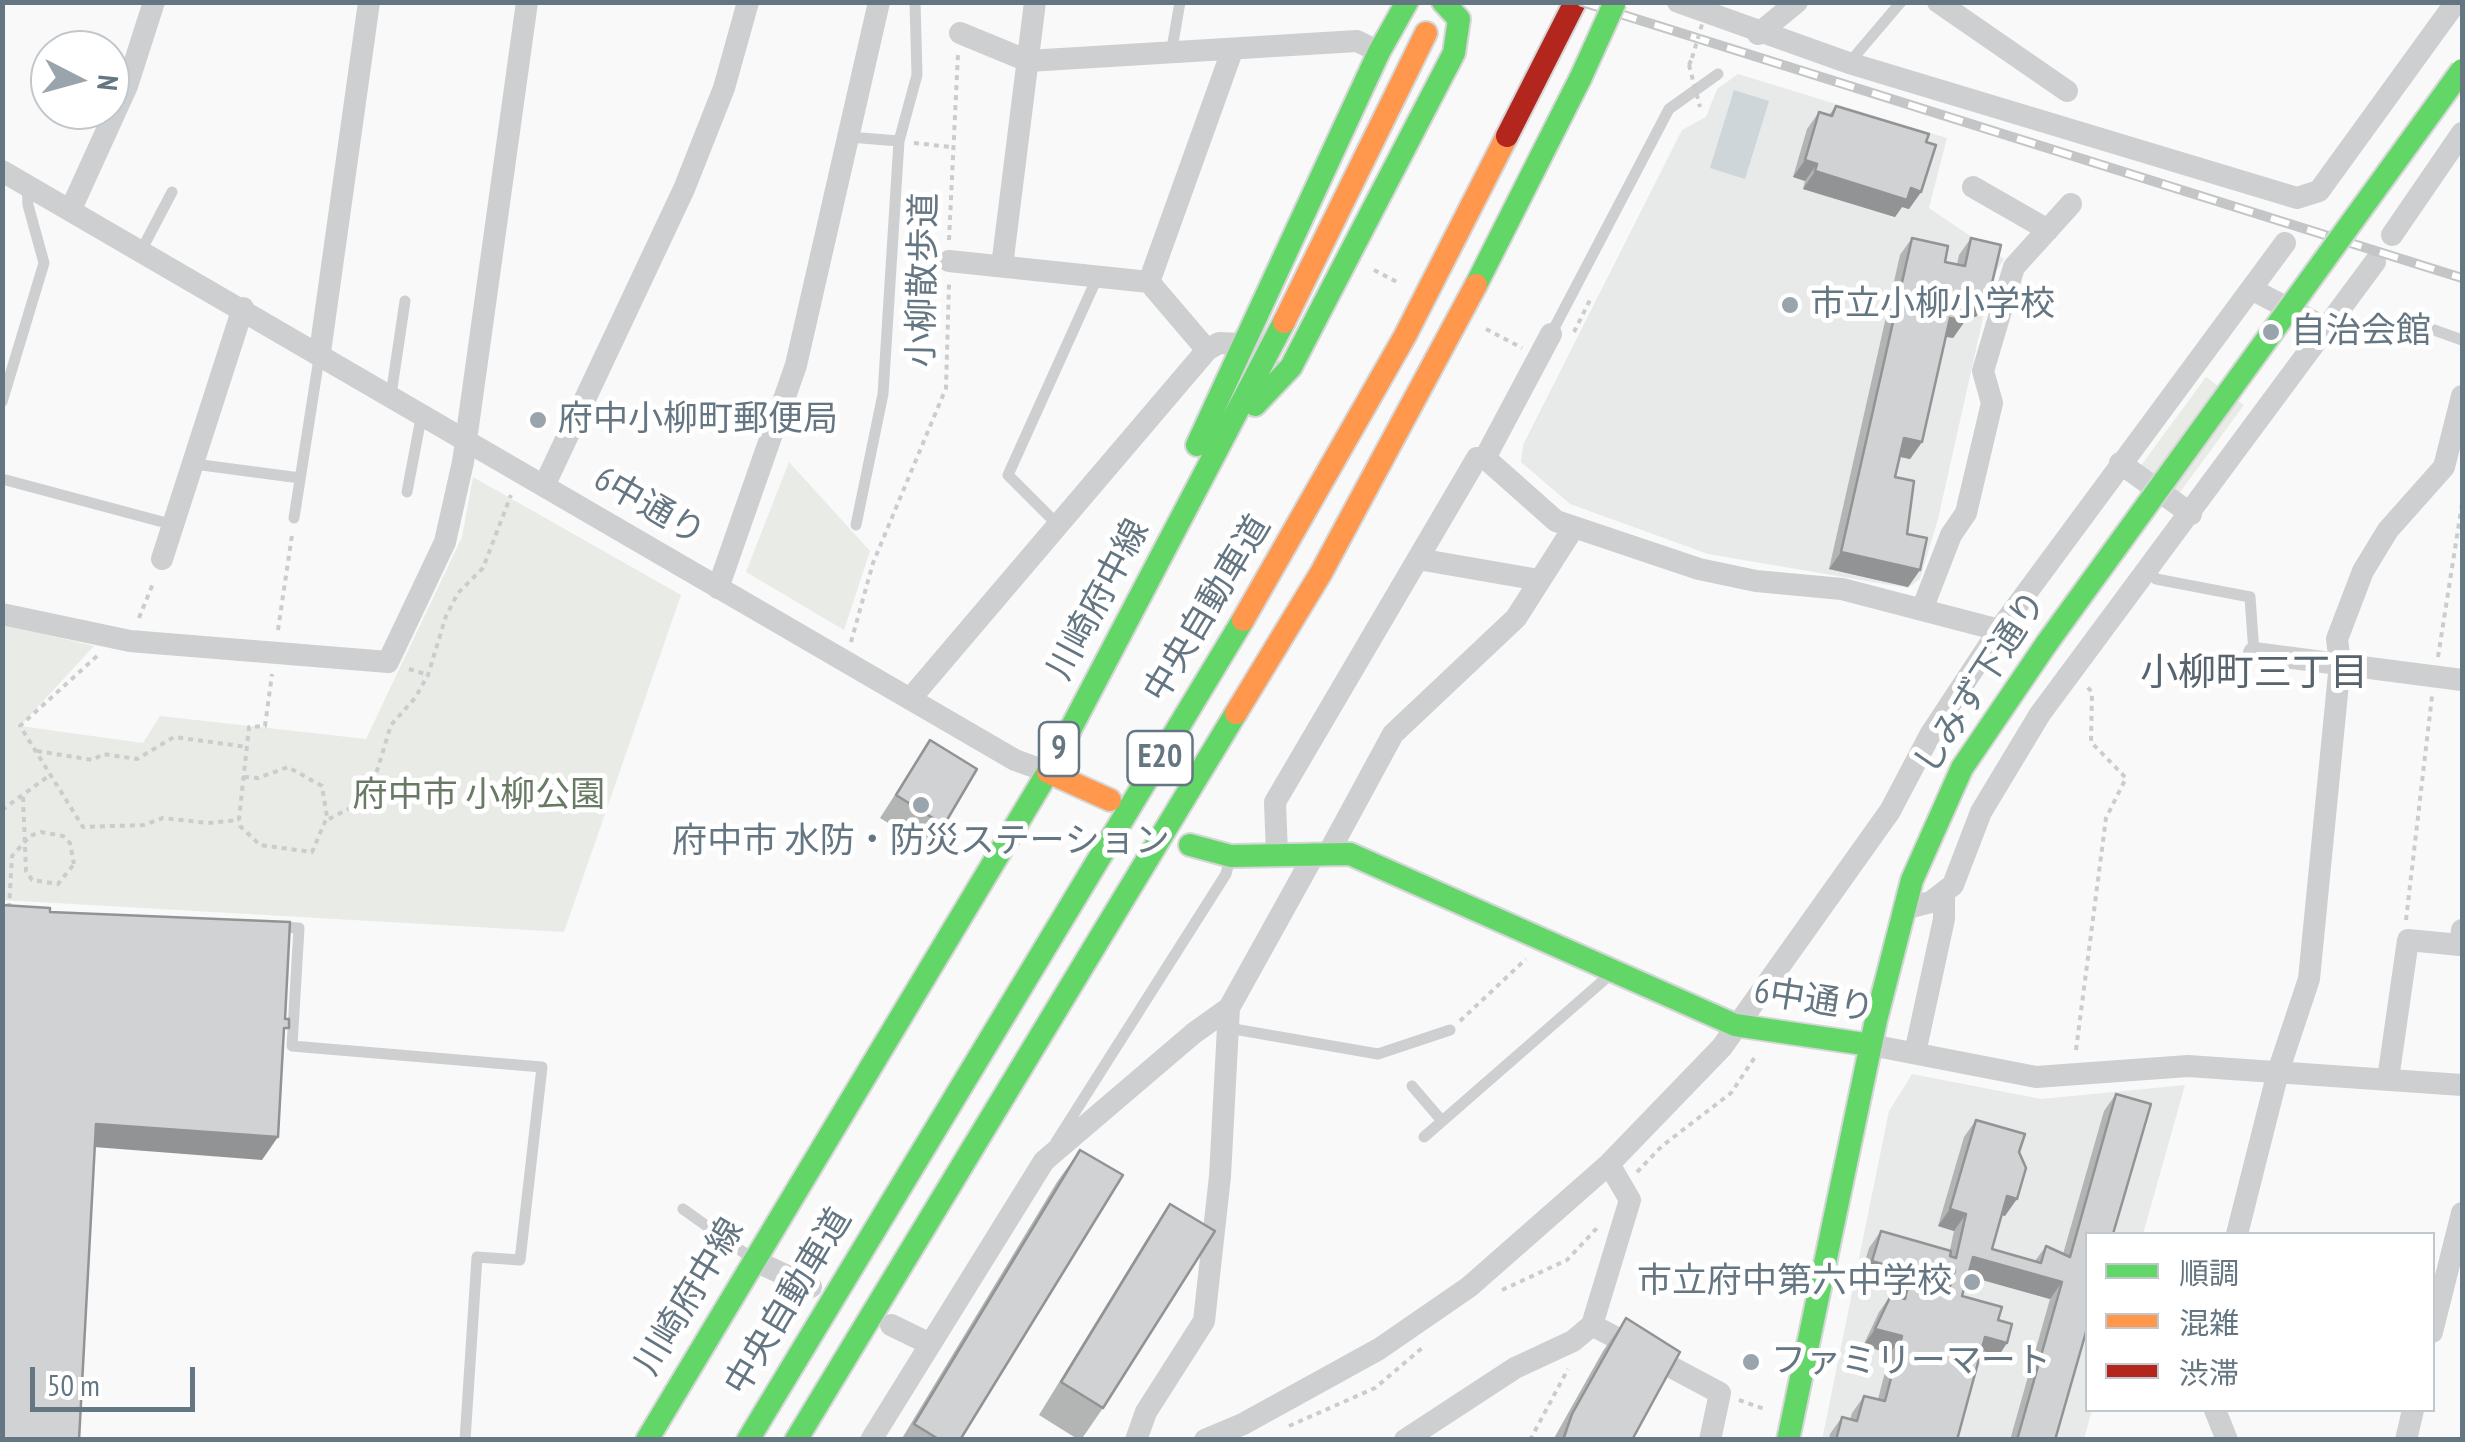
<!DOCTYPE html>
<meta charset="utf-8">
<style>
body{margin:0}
#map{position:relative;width:2465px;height:1442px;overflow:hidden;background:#f9f9f9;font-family:"PT Sans Narrow","Noto Sans JP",sans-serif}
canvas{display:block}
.frame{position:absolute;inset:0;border:5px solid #657683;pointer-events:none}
.legend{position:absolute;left:2085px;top:1232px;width:350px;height:180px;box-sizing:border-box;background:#fff;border:2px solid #c1c8cd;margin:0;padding:12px 18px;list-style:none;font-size:30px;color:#657683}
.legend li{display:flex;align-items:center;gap:20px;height:50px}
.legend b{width:50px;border:2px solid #c1c8cd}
.north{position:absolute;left:30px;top:30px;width:100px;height:100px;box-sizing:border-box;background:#fff;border:2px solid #c1c8cd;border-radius:50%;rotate:96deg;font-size:28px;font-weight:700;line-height:40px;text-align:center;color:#657683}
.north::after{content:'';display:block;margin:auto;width:35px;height:45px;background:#99a4ac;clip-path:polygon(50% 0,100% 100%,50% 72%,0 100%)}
.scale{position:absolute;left:30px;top:1367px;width:165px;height:45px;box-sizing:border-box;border:5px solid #657683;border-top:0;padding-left:12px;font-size:30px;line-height:35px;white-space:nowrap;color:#657683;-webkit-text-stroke:8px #fff;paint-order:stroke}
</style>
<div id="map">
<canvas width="2465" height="1442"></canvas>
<div class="frame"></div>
<ul class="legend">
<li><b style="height:12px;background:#63d668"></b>順調</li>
<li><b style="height:12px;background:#ff974d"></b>混雑</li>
<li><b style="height:12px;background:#b3261e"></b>渋滞</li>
</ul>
<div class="north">N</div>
<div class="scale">50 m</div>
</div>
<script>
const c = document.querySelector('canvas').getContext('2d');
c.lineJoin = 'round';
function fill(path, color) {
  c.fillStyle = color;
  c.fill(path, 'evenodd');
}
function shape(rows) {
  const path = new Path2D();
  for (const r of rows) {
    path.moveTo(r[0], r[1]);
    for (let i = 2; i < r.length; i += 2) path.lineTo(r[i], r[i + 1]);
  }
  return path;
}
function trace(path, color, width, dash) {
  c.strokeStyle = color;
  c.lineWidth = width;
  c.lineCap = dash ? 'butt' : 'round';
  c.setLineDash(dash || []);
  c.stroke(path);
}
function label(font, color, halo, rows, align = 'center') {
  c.font = font + ' "PT Sans Narrow","Noto Sans JP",sans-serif';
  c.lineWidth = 10;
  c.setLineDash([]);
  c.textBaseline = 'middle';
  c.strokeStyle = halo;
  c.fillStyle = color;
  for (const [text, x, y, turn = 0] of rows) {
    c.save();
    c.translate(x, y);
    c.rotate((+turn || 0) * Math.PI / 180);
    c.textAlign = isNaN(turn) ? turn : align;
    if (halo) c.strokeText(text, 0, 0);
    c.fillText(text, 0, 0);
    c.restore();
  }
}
fill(shape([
 [1738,74,1947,138,1929,208,2004,259,1992,278,1938,519,1920,579,1908,588,1708,554,1570,504,1521,462,1523,445,1682,130,1706,117,1717,89],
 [1912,1074,2041,1099,2185,1085,2143,1234,2088,1234,2088,1410,2092,1410,2084,1439,1822,1440,1889,1111]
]), '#e8e9e9');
fill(shape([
 [2206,377,2244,405,2172,503,2134,475],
 [789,462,870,551,844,630,746,572],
 [473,477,681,595,564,932,3,900,2,624,94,646,20,726,143,743,160,716,366,739,462,537]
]), '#e8ebe6');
fill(shape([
 [1734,90,1769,101,1745,179,1710,168]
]), '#ced6d9');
const fast = shape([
 [1476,285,1581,77],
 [1255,405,1291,367,1454,53,1459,19,1443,2],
 [1197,445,1379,52,1407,2],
 [1190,845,1231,856,1350,854,1735,1025,1871,1045],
 [647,1440,1048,772,1284,322],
 [748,1440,1243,620],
 [796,1440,1236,713],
 [1788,1440,1876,1020,1912,880,1962,768,2047,643]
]);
const slow = shape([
 [1284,322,1426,33],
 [1243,620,1405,336,1507,136],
 [1236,713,1321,573,1476,285],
 [1048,772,1110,800]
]);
const jam = shape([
 [1507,136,1575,2]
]);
trace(fast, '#d5d6d7', 26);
trace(slow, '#d5d6d7', 26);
trace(jam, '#d5d6d7', 26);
trace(shape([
 [1689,65,1692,58],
 [914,143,951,147],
 [949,240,958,54],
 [1374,270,1397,282],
 [1486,329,1522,348],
 [1574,332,1590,300],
 [139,618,154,581],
 [278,630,292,535],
 [851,642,873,563,946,388,949,284],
 [97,656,20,726,83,827,144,825,163,818,208,823,239,820],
 [2438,657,2462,504],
 [409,669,428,675],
 [37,751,93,760,103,754,137,759,174,737,247,747],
 [244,777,258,778,288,767,322,786,327,817,312,852,260,845,240,826,239,819,249,727,265,726,272,674],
 [23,797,26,871,32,880,58,884,74,864],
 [2,810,50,775],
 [329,819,356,805,372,787,391,725,415,698,428,675,446,616,458,593,483,568,511,495],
 [2406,920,2432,696],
 [1460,1021,1526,959],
 [2076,1050,2106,818,2126,778,2091,742,2092,692,2087,687],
 [1637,1172,1662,1146,1731,1093,1757,1054],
 [1502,1290,1567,1260,1597,1228],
 [1739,1400,1767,1410],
 [1289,1426,1375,1388,1422,1348],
 [1530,1440,1568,1369]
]), '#cbcccd', 4, [5, 5]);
trace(shape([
 [1171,54,1180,2],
 [1849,63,1901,2],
 [849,137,899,141],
 [142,249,172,192],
 [2423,326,2462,340],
 [1551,334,1669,109,1718,74],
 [391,395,405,301],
 [2,402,44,263,28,205,27,184],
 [194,464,300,478],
 [2,479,174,525],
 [407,492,422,413],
 [294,518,320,352],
 [1056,523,1008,475,1097,278],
 [856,525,883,394,899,141,917,75,915,2],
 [2148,568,2156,579,2250,597,2254,653],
 [278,927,299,928,292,1046,542,1067,520,1260,477,1257,465,1440],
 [1228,1028,1378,1054,1450,1030],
 [1412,1086,1442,1121],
 [1424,1137,1612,973],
 [1056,1142,1226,874,1231,856],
 [683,1209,750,1257]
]), '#cecfd0', 11);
trace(shape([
 [1678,2,1849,63,2297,198,2319,191,2456,2],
 [1938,2,2067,91],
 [960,33,1028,61,1357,41,1379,52],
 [1758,34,1797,2],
 [2,171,1015,760,1048,772],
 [1973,187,2048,230],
 [71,209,127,86,154,2],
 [2392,235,2462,133],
 [949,261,1149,282,1207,350],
 [1002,266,1035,2],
 [1149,282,1232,51],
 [2251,289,2326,328],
 [320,352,369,2],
 [2120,463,2191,514],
 [544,486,684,189,724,88,748,2],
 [1574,527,1699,569,1756,581,1842,589,1999,630,2285,243],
 [162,559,243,308],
 [1418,559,1539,580],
 [718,588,796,365,879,2],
 [1923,607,1951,535,1966,513,1992,403,1983,371,2014,267,2071,204],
 [2,614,130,641,388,662,445,542,463,462,527,2],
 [2254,653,2462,680],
 [910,699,1207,350,1219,343,1241,344],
 [1329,852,1393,734,1516,618,1574,527,1556,521,1485,458,1551,334],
 [1277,854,1275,802,1477,458,1485,458],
 [1903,909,1931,902,1953,885,1981,812,2040,714,2375,262],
 [1871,1045,2036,1077,2188,1066,2462,1085],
 [1915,1053,1944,919,1944,895],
 [2388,1079,2408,940,2460,945,2462,930],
 [2237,1234,2278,1072,2309,979,2340,663,2337,639,2363,571,2388,530,2444,467,2462,396],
 [753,1260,811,1287],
 [891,1325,930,1344],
 [1592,1325,1720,1393,1710,1440],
 [2432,1332,2462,1213],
 [2215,1410,2227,1440],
 [871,1440,1044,1161,1194,1033,1229,1008],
 [1136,1440,1146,1412,1204,1321,1220,1176,1229,1008,1315,853],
 [1205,1440,1243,1424,1379,1349,1469,1287,1609,1164,1722,1047,1890,811,1930,735,1999,630],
 [1405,1440,1515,1368,1573,1341,1592,1325,1630,1200,1609,1164],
 [2406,1440,2413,1410]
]), '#cecfd0', 22);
trace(fast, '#63d668', 22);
trace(slow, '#ff974d', 22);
trace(jam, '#b3261e', 22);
const rail = shape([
 [1582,2,2462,278]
]);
trace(rail, '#c3c5c6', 10);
trace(rail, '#fff', 6, [19]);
const fastBridge = shape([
 [1581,77,1615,2],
 [2047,643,2462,70]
]);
trace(fastBridge, '#d5d6d7', 26, []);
trace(shape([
 [1692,58,1703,21],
 [1689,65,1700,107],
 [9,908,12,856,30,836,41,832,63,836,70,843,74,864]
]), '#cbcccd', 4, [5, 5]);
trace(fastBridge, '#63d668', 22);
fill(shape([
 [1836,106,1926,142,1921,192,1909,209,1902,207,1895,217,1803,189,1805,181,1793,177,1807,129,1819,112,1829,115],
 [1912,238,1945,262,1957,264,1959,255,1971,238,1976,317,1966,314,1965,321,1953,338,1946,337,1922,442,1910,459,1900,457,1895,477,1907,534,1920,570,1908,587,1829,569,1900,255],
 [930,740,944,825,928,847,880,818],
 [2116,1094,2055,1440,2010,1440,2050,1299,1968,1276,1962,1296,1998,1320,1996,1360,1980,1356,1957,1440,1829,1440,1830,1434,1842,1417,1850,1420,1852,1413,1864,1396,1878,1399,1890,1353,1863,1346,1879,1312,1891,1295,1899,1297,1903,1291,1860,1278,1869,1248,1881,1231,1950,1250,1954,1231,1938,1226,1964,1137,1976,1120,2019,1152,2005,1216,2002,1215,1992,1249,2035,1261,2046,1246,2063,1254,2104,1111],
 [1080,1150,960,1440,901,1440,1057,1182],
 [1170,1204,1103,1408,1081,1440,1079,1440,1039,1415,1148,1237],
 [1626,1318,1632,1440,1553,1440,1603,1351]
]), '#b3b5b5');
fill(shape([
 [1805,160,1817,164,1805,181,1793,177],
 [1815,171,1911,188,1921,192,1909,209,1902,207,1895,217,1803,189],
 [1957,293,1988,300,1976,317,1945,310],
 [1950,318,1965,321,1953,338,1938,335],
 [1904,438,1922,442,1910,459,1892,455],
 [1841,552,1920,570,1908,587,1829,569],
 [96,1124,278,1137,262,1160,81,1146],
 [2007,1196,2017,1199,2005,1216,1995,1213],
 [1950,1209,1966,1214,1954,1231,1938,1226],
 [1973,1257,2062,1282,2050,1299,1961,1274],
 [1872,1261,1947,1268,1955,1270,1943,1288,1940,1287,1932,1299,1909,1282,1903,1291,1860,1278],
 [1875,1329,1902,1336,1890,1353,1863,1346],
 [1985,1337,2007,1343,1996,1360,1973,1354]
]), '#929394');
const building = shape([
 [1836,106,1929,134,1926,142,1936,145,1921,192,1911,188,1907,200,1815,171,1817,164,1805,160,1819,112,1832,116,1836,106],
 [1912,238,1948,246,1945,262,1965,266,1971,238,2001,245,1988,300,1957,293,1955,302,1968,305,1965,321,1950,318,1922,442,1904,438,1895,477,1914,481,1907,534,1927,538,1920,570,1841,552,1912,238],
 [930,740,977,769,944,825,896,795,930,740],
 [2,905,50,908,50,912,290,922,285,1019,289,1019,289,1028,284,1028,278,1137,96,1124,79,1440,2,1440,2,905],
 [2116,1094,2151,1104,2113,1234,2088,1234,2088,1325,2055,1440,2017,1440,2062,1282,1973,1257,1962,1296,2002,1307,1998,1320,2012,1324,2007,1343,1985,1337,1957,1440,1836,1440,1842,1417,1857,1421,1864,1396,1885,1401,1902,1336,1875,1329,1891,1295,1905,1299,1909,1282,1948,1292,1955,1270,1947,1268,1944,1282,1872,1261,1881,1231,1951,1251,1950,1256,1956,1258,1966,1214,1950,1209,1976,1120,2025,1134,2019,1152,2026,1168,2017,1199,2007,1196,1992,1249,2041,1263,2046,1246,2070,1257,2116,1094],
 [1080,1150,1123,1175,960,1440,940,1440,914,1424,1080,1150],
 [1170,1204,1215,1231,1103,1408,1061,1382,1170,1204],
 [1626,1318,1680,1352,1632,1440,1563,1440,1572,1414,1626,1318]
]);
fill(building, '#d0d2d3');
trace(building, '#929394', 2.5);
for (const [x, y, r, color] of [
 [1790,305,10,"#99a4ac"],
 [2271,332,10,"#99a4ac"],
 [538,420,10,"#99a4ac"],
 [921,805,10,"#99a4ac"],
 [1972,1282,10,"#99a4ac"],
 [1751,1362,10,"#99a4ac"]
]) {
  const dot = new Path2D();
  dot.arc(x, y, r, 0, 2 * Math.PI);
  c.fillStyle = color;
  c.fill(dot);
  trace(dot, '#fff', 4);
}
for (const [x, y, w] of [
 [1059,749,40],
 [1160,758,65]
]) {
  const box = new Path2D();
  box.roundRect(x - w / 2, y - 27, w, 54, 8);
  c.fillStyle = '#fff';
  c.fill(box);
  trace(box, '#657683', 2.5);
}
label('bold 32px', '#657683', null, [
 ["9",1059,749],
 ["E20",1160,758]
]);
label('35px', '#657683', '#fff', [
 ["小柳散歩道",924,280,-89],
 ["6中通り",649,507,30],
 ["川崎府中線",1099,600,-62],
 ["中央自動車道",1208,609,-59],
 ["しみず下通り",1981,683,-57],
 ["6中通り",1814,1001,9],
 ["川崎府中線",690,1297,-59],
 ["中央自動車道",789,1302,-59]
]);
label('35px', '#657683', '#fff', [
 ["市立小柳小学校",1810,305],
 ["自治会館",2291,332],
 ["府中小柳町郵便局",558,420],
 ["府中市 水防・防災ステーション",921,842,"center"],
 ["市立府中第六中学校",1952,1282,"right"],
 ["ファミリーマート",1771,1362]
], 'left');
label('35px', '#687a64', '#fff', [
 ["府中市 小柳公園",479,796]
]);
label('38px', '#57646e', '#fff', [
 ["小柳町三丁目",2254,674]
]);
</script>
